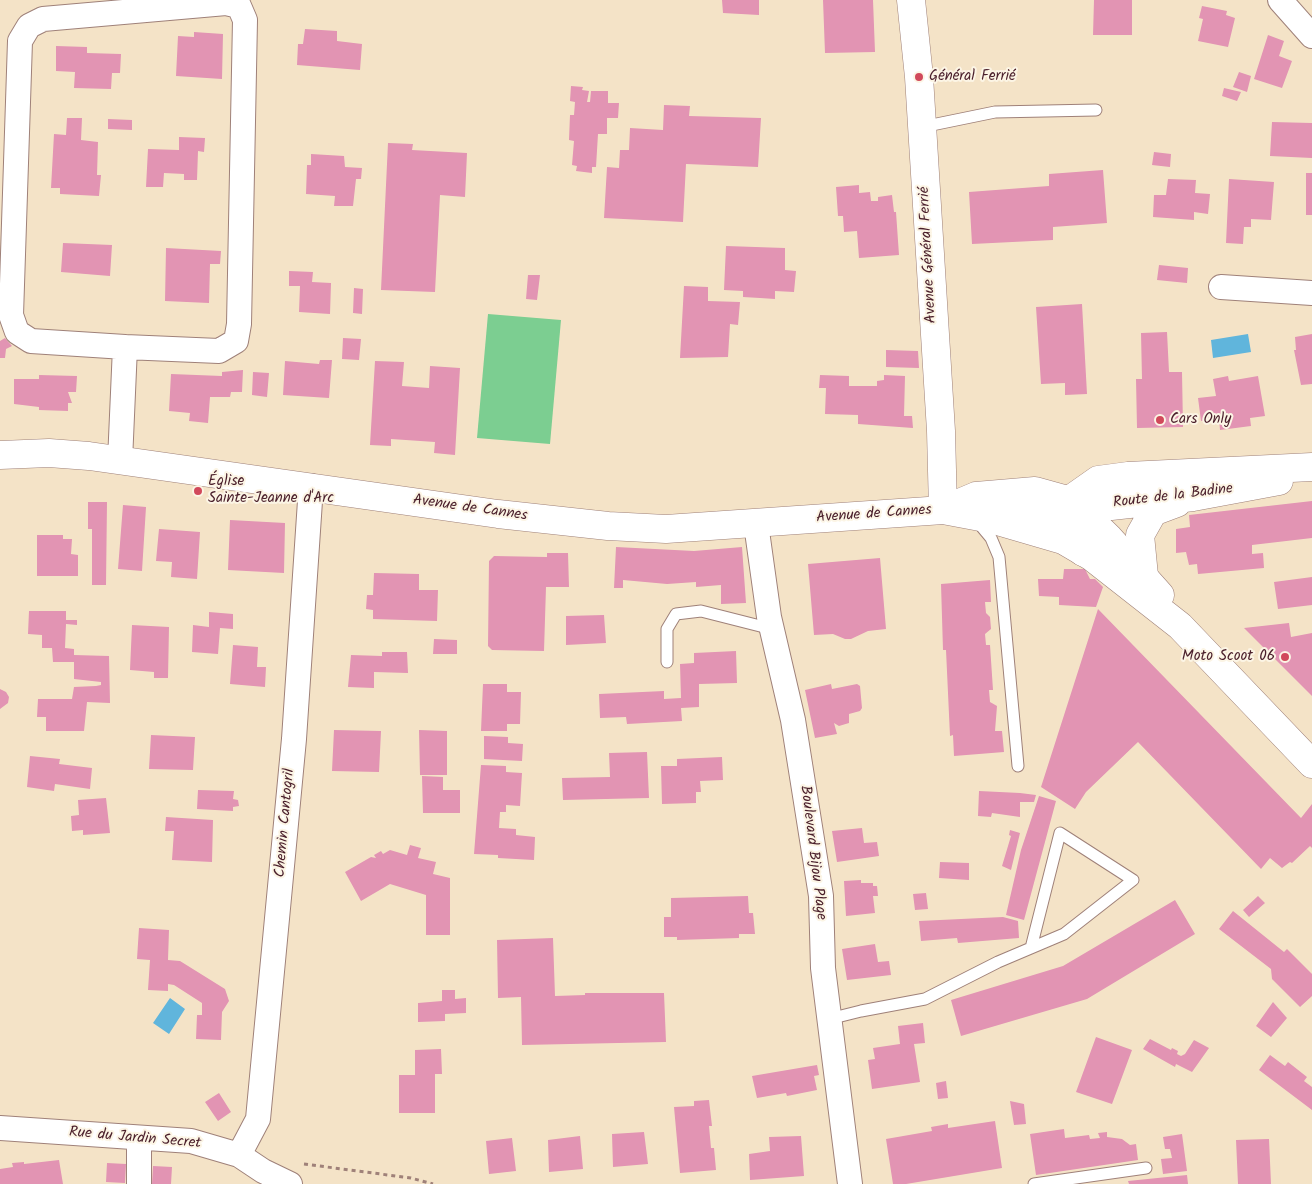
<!DOCTYPE html>
<meta charset="utf-8">
<style>
body{margin:0}
canvas{display:block;background:#f4e3c7}
</style>
<canvas width="1312" height="1184"></canvas>
<script>
const c = document.querySelector('canvas').getContext('2d');
c.lineJoin = 'round';
function fill(path, color) {
  c.fillStyle = color;
  c.fill(path, 'evenodd');
}
function shape(rows) {
  const path = new Path2D();
  for (const r of rows) {
    path.moveTo(r[0], r[1]);
    for (let i = 2; i < r.length; i += 2) path.lineTo(r[i], r[i + 1]);
  }
  return path;
}
function trace(path, color, width, dash) {
  c.strokeStyle = color;
  c.lineWidth = width;
  c.lineCap = dash ? 'butt' : 'round';
  c.setLineDash(dash || []);
  c.stroke(path);
}
function label(font, color, halo, rows, align = 'center') {
  c.font = font + ' Kalam,sans-serif';
  c.lineWidth = 4;
  c.setLineDash([]);
  c.textBaseline = 'middle';
  c.strokeStyle = halo;
  c.fillStyle = color;
  for (const [text, x, y, turn = 0] of rows) {
    c.save();
    c.translate(x, y);
    c.rotate((+turn || 0) * Math.PI / 180);
    c.textAlign = isNaN(turn) ? turn : align;
    if (halo) c.strokeText(text, 0, 0);
    c.fillText(text, 0, 0);
    c.restore();
  }
}
fill(shape([
 [488,314,561,320,550,444,477,438]
]), '#7cce91');
fill(shape([
 [1248,334,1251,352,1213,358,1211,340],
 [170,998,185,1009,169,1034,153,1023]
]), '#60b5dc');
fill(shape([
 [722,0,759,0,759,15,723,13],
 [823,0,873,0,875,52,825,53],
 [1094,0,1132,0,1132,35,1093,35],
 [1202,6,1227,11,1226,15,1235,18,1228,47,1198,41,1203,19,1199,18],
 [305,29,337,31,337,41,362,44,360,70,297,65,298,44,303,44],
 [194,32,223,34,222,79,176,76,178,36,194,37],
 [1268,35,1284,41,1279,56,1292,61,1282,88,1254,79],
 [56,46,87,47,87,53,121,54,120,73,112,73,111,89,74,88,75,72,56,71],
 [1239,72,1251,76,1247,92,1233,87],
 [571,86,583,87,582,90,589,91,587,102,590,102,591,91,608,91,608,103,619,103,618,118,607,118,607,134,598,134,596,167,592,167,592,173,576,171,577,166,572,165,574,141,569,140,570,115,574,115,575,102,570,101],
 [1224,88,1241,92,1237,101,1222,96],
 [664,105,690,106,689,116,761,118,758,167,686,164,683,222,604,218,607,167,619,168,620,150,629,150,630,128,663,130],
 [67,118,82,118,81,140,98,142,97,175,101,175,99,196,60,194,60,188,51,188,54,134,66,135],
 [108,119,132,120,132,130,108,129],
 [1272,122,1312,123,1312,158,1270,156],
 [179,137,205,138,204,152,198,151,197,180,184,180,184,174,164,173,163,187,146,187,148,149,179,150],
 [388,143,413,144,412,150,467,153,465,197,440,195,435,292,381,290],
 [1154,152,1171,154,1170,167,1152,165],
 [311,154,344,156,345,167,362,168,361,179,356,179,353,206,334,206,335,196,306,194,307,165,311,165],
 [1103,170,1107,223,1053,227,1053,240,972,244,969,192,1049,186,1049,174],
 [1306,173,1312,173,1312,215,1306,215],
 [1168,179,1196,180,1195,193,1210,194,1208,214,1194,212,1194,220,1153,217,1154,195,1166,195],
 [1229,179,1274,182,1271,220,1251,219,1251,227,1244,227,1243,244,1226,243],
 [859,185,859,193,870,192,871,201,878,201,878,197,892,195,894,212,896,212,899,255,859,258,857,231,844,232,843,216,838,216,836,187],
 [63,243,112,245,110,276,61,272],
 [726,246,785,248,785,270,796,271,794,292,775,291,775,299,760,298,743,297,743,291,724,290],
 [166,248,221,251,220,264,210,264,209,303,165,301],
 [1159,265,1188,268,1187,283,1157,280],
 [289,271,313,272,312,282,331,283,330,314,299,312,300,286,289,286],
 [528,275,540,275,537,300,526,299],
 [684,286,708,287,708,301,740,302,738,325,730,324,728,357,680,358],
 [354,288,363,289,362,314,353,313],
 [1082,304,1087,394,1065,395,1065,383,1041,384,1036,307],
 [1167,332,1169,372,1182,372,1183,427,1137,428,1136,379,1142,379,1141,333],
 [1312,334,1312,384,1301,385,1294,350,1296,350,1295,337],
 [5,338,12,346,6,349,5,358,0,358,0,341],
 [343,338,361,339,359,360,342,359],
 [886,350,918,351,919,368,886,367],
 [320,360,332,360,329,398,283,395,285,361,319,364],
 [375,361,404,362,402,386,429,388,430,366,460,368,455,455,434,453,435,442,391,439,391,446,370,445],
 [243,370,242,392,231,392,230,397,210,397,208,423,189,421,190,413,169,411,171,374,222,376,222,372],
 [253,372,269,373,267,397,252,395],
 [39,375,77,376,76,392,68,392,72,403,68,403,68,411,39,410,39,407,14,404,14,379,39,379],
 [820,375,849,376,849,386,877,386,877,381,884,380,884,375,905,376,904,416,912,416,913,428,858,424,858,415,825,414,826,388,819,388],
 [1228,376,1229,381,1258,376,1265,416,1250,418,1251,426,1220,430,1219,418,1201,421,1198,398,1216,396,1213,379],
 [1312,501,1312,538,1252,545,1252,554,1263,553,1264,568,1198,574,1197,564,1189,565,1186,552,1176,553,1176,529,1190,527,1189,515],
 [88,502,107,502,106,585,92,585,92,529,88,529],
 [123,505,146,507,142,571,118,569],
 [230,520,285,523,284,573,228,570],
 [159,529,200,532,197,579,171,577,172,562,156,561],
 [37,535,63,535,63,539,72,539,71,554,78,555,78,576,37,576],
 [616,547,694,551,742,547,746,603,721,604,721,585,696,587,696,582,667,584,623,580,623,588,614,588],
 [547,553,568,553,569,587,546,587,544,651,492,650,488,646,489,561,494,556,547,557],
 [880,558,886,629,868,631,851,639,845,639,833,634,814,635,808,564],
 [1064,569,1085,569,1090,579,1095,579,1103,587,1096,607,1059,605,1059,597,1039,596,1038,579,1063,579],
 [374,573,419,574,419,590,438,590,437,621,373,619,373,610,366,609,367,595,373,595],
 [1312,577,1312,605,1278,609,1274,582],
 [990,580,991,602,985,602,986,613,990,617,991,629,985,634,986,645,990,645,993,690,989,690,990,702,997,706,995,731,1002,731,1004,752,954,756,953,735,950,736,946,650,943,650,941,584],
 [1098,609,1301,818,1312,804,1312,848,1310,846,1292,863,1290,862,1282,868,1270,858,1261,869,1138,742,1086,792,1075,809,1041,787],
 [29,611,66,611,66,620,77,620,77,625,66,624,65,648,74,649,74,655,109,656,110,703,87,702,84,731,46,731,46,717,37,717,38,699,72,699,74,687,96,686,101,685,101,682,74,679,74,662,53,662,52,648,42,648,42,635,28,634],
 [209,612,233,614,233,629,220,628,218,654,192,652,193,625,209,627],
 [604,615,606,643,566,645,566,616],
 [1289,623,1291,637,1312,633,1312,696,1244,628],
 [132,625,169,627,168,678,154,678,154,672,130,670],
 [434,639,457,640,457,654,433,654],
 [233,645,258,647,257,667,266,667,265,687,230,684],
 [736,651,737,683,699,684,699,707,681,708,682,721,627,724,626,717,600,718,599,694,664,691,664,699,681,698,680,664,694,663,694,653],
 [382,652,407,652,408,673,374,672,374,688,348,687,351,655,382,656],
 [483,684,507,684,507,692,521,692,520,724,507,724,507,731,481,731],
 [831,684,832,689,857,684,860,686,862,708,860,711,849,714,849,723,839,726,834,723,837,734,815,738,805,690],
 [0,689,6,692,9,697,8,703,0,709],
 [334,730,381,731,379,772,332,771],
 [419,730,447,731,447,775,420,775],
 [151,735,195,737,193,770,149,769],
 [484,736,508,737,508,743,523,744,522,761,484,759],
 [647,752,649,798,563,800,562,778,610,777,609,753],
 [30,756,60,759,59,764,92,768,90,789,55,784,54,791,27,787],
 [722,757,723,780,700,781,701,792,696,792,696,803,662,804,661,766,677,766,677,759],
 [481,765,506,766,506,772,522,773,520,806,506,805,506,812,500,812,499,828,516,829,516,835,535,837,534,860,498,858,498,855,474,854],
 [422,776,443,777,443,790,460,790,460,813,423,813],
 [198,790,234,791,233,799,238,800,239,806,233,807,233,811,197,809],
 [979,791,1020,793,1036,795,1034,802,1020,802,1020,817,992,813,991,817,978,816],
 [1039,796,1056,801,1024,920,1006,915,1021,850],
 [106,798,110,833,83,835,83,830,72,831,71,816,79,815,78,800],
 [166,817,213,820,212,862,172,860,174,831,165,831],
 [862,828,864,843,877,842,879,856,837,862,832,831],
 [1010,830,1020,833,1011,870,1002,866,1011,836,1009,835],
 [410,845,421,848,418,858,436,862,433,874,450,878,450,935,426,935,426,895,390,884,361,901,345,872,371,857,376,858,374,855,381,851,383,854,390,850,407,855],
 [940,862,969,863,969,880,939,878],
 [861,880,861,883,873,883,873,886,877,886,878,896,873,896,875,913,846,916,844,881],
 [926,893,928,909,915,910,913,894],
 [748,896,749,913,753,913,755,934,739,934,739,938,677,940,677,937,664,937,664,917,671,917,671,898],
 [1258,896,1265,903,1249,917,1243,910],
 [1175,900,1195,934,1087,999,961,1036,951,1000,1063,966],
 [1233,911,1284,952,1287,949,1312,974,1312,996,1300,1007,1272,979,1271,969,1219,929],
 [1003,917,1018,921,1019,938,958,943,957,938,921,941,919,921],
 [139,928,169,930,168,960,180,961,225,989,229,1001,222,1012,221,1040,196,1039,197,1015,202,1015,202,1003,174,985,168,984,168,991,148,990,150,960,137,959],
 [553,938,555,996,585,995,585,993,664,993,666,1042,522,1045,521,997,498,998,497,940],
 [875,944,878,962,889,961,891,975,847,980,842,949],
 [442,990,455,990,455,999,466,998,466,1013,445,1014,445,1021,418,1022,418,1003,442,1001],
 [1273,1002,1287,1018,1271,1037,1256,1026],
 [923,1023,925,1043,914,1044,920,1082,872,1089,868,1060,875,1059,873,1048,900,1044,898,1026],
 [1096,1037,1132,1050,1112,1104,1076,1092],
 [1150,1039,1171,1050,1172,1048,1178,1051,1177,1054,1181,1056,1185,1054,1194,1040,1209,1048,1192,1072,1176,1064,1175,1067,1143,1049],
 [441,1049,442,1074,435,1074,435,1113,399,1113,399,1075,415,1075,415,1050],
 [1270,1055,1285,1066,1288,1062,1307,1077,1304,1081,1312,1087,1312,1110,1259,1070],
 [817,1065,819,1075,814,1076,817,1090,787,1096,786,1093,757,1098,752,1076],
 [946,1081,948,1098,938,1099,936,1083],
 [219,1093,231,1112,218,1121,205,1102],
 [709,1100,712,1126,709,1126,711,1148,714,1148,716,1170,680,1173,674,1107,694,1106,694,1101],
 [1010,1101,1024,1104,1026,1124,1014,1125],
 [995,1121,1002,1168,906,1184,893,1184,886,1139,932,1131,931,1127,948,1124,948,1128],
 [1064,1129,1065,1138,1089,1135,1090,1139,1100,1138,1098,1133,1107,1132,1107,1137,1122,1139,1130,1145,1136,1144,1138,1160,1036,1175,1030,1134],
 [644,1132,648,1164,613,1167,612,1134],
 [1182,1134,1187,1171,1163,1174,1161,1159,1172,1158,1170,1149,1165,1149,1163,1137],
 [580,1136,583,1169,549,1172,548,1140],
 [801,1136,804,1176,750,1180,749,1154,770,1151,769,1137],
 [512,1138,516,1171,489,1174,486,1141],
 [1269,1139,1271,1184,1238,1184,1236,1140],
 [59,1160,63,1184,0,1184,0,1169,13,1167,12,1163,24,1162,24,1164],
 [107,1163,126,1164,125,1183,106,1182],
 [153,1166,172,1167,171,1184,152,1184],
 [1187,1175,1188,1184,1129,1184,1128,1181]
]), '#e294b3');
const service = shape([
 [922,127,995,112,1096,110],
 [976,520,991,538,999,557,1018,766],
 [667,662,667,629,676,614,701,611,772,629],
 [829,1019,861,1011,925,999,998,962,1064,934,1133,880,1060,833,1031,948],
 [1034,1184,1146,1168]
]);
const minor = shape([
 [1280,0,1312,36],
 [1221,287,1312,293],
 [120,461,125,347,219,351,236,341,239,324,245,20,239,6,226,3,43,19,29,26,20,41,11,315,17,332,31,341,125,347],
 [756,524,769,617,793,720,821,896,823,968,850,1184],
 [0,1128,191,1141,239,1155,263,1171,290,1184],
 [139,1138,139,1184],
 [239,1155,258,1119,294,739,311,486]
]);
const tertiary = shape([
 [911,0,919,77,941,431,943,510],
 [1071,501,1111,506,1193,497,1279,481],
 [1071,501,1073,524,1083,552],
 [991,519,1051,513,1098,480,1128,476,1312,467],
 [1144,576,1140,535,1153,512,1177,503]
]);
const secondary = shape([
 [0,455,49,453,89,456,498,514,608,526,666,529,943,510,991,519,1063,540,1092,557,1180,626,1312,764],
 [943,510,976,496,1035,491,1071,501,1109,538,1160,595]
]);
trace(service, '#9f8179', 13);
trace(minor, '#9f8179', 26);
trace(tertiary, '#9f8179', 29);
trace(secondary, '#9f8179', 29);
trace(shape([
 [304,1164,411,1178,433,1184]
]), '#9f8179', 3, [4, 4]);
trace(service, '#fff', 11);
trace(minor, '#fff', 24);
trace(tertiary, '#fff', 28);
trace(secondary, '#fff', 28);
for (const [x, y, r, color] of [
 [919,77,5,"#d1495b"],
 [1160,420,5,"#d1495b"],
 [198,491,5,"#d1495b"],
 [1285,657,5,"#d1495b"]
]) {
  const dot = new Path2D();
  dot.arc(x, y, r, 0, 2 * Math.PI);
  c.fillStyle = color;
  c.fill(dot);
  trace(dot, '#fcf5e5', 2);
}
label('15px', '#4a1f2b', '#fcf5e5', [
 ["Général Ferrié",929,77],
 ["Cars Only",1170,420],
 ["Église",208,482],
 ["Sainte-Jeanne d'Arc",208,499],
 ["Moto Scoot 06",1275,657,"right"]
], 'left');
label('15px', '#4a1f2b', '#fcf5e5', [
 ["Avenue Général Ferrié",929,255,-93],
 ["Route de la Badine",1173,497,-7],
 ["Avenue de Cannes",470,509,8],
 ["Avenue de Cannes",874,515,-4],
 ["Chemin Cantogril",286,823,-85],
 ["Boulevard Bijou Plage",812,853,83],
 ["Rue du Jardin Secret",135,1139,5]
]);
</script>
